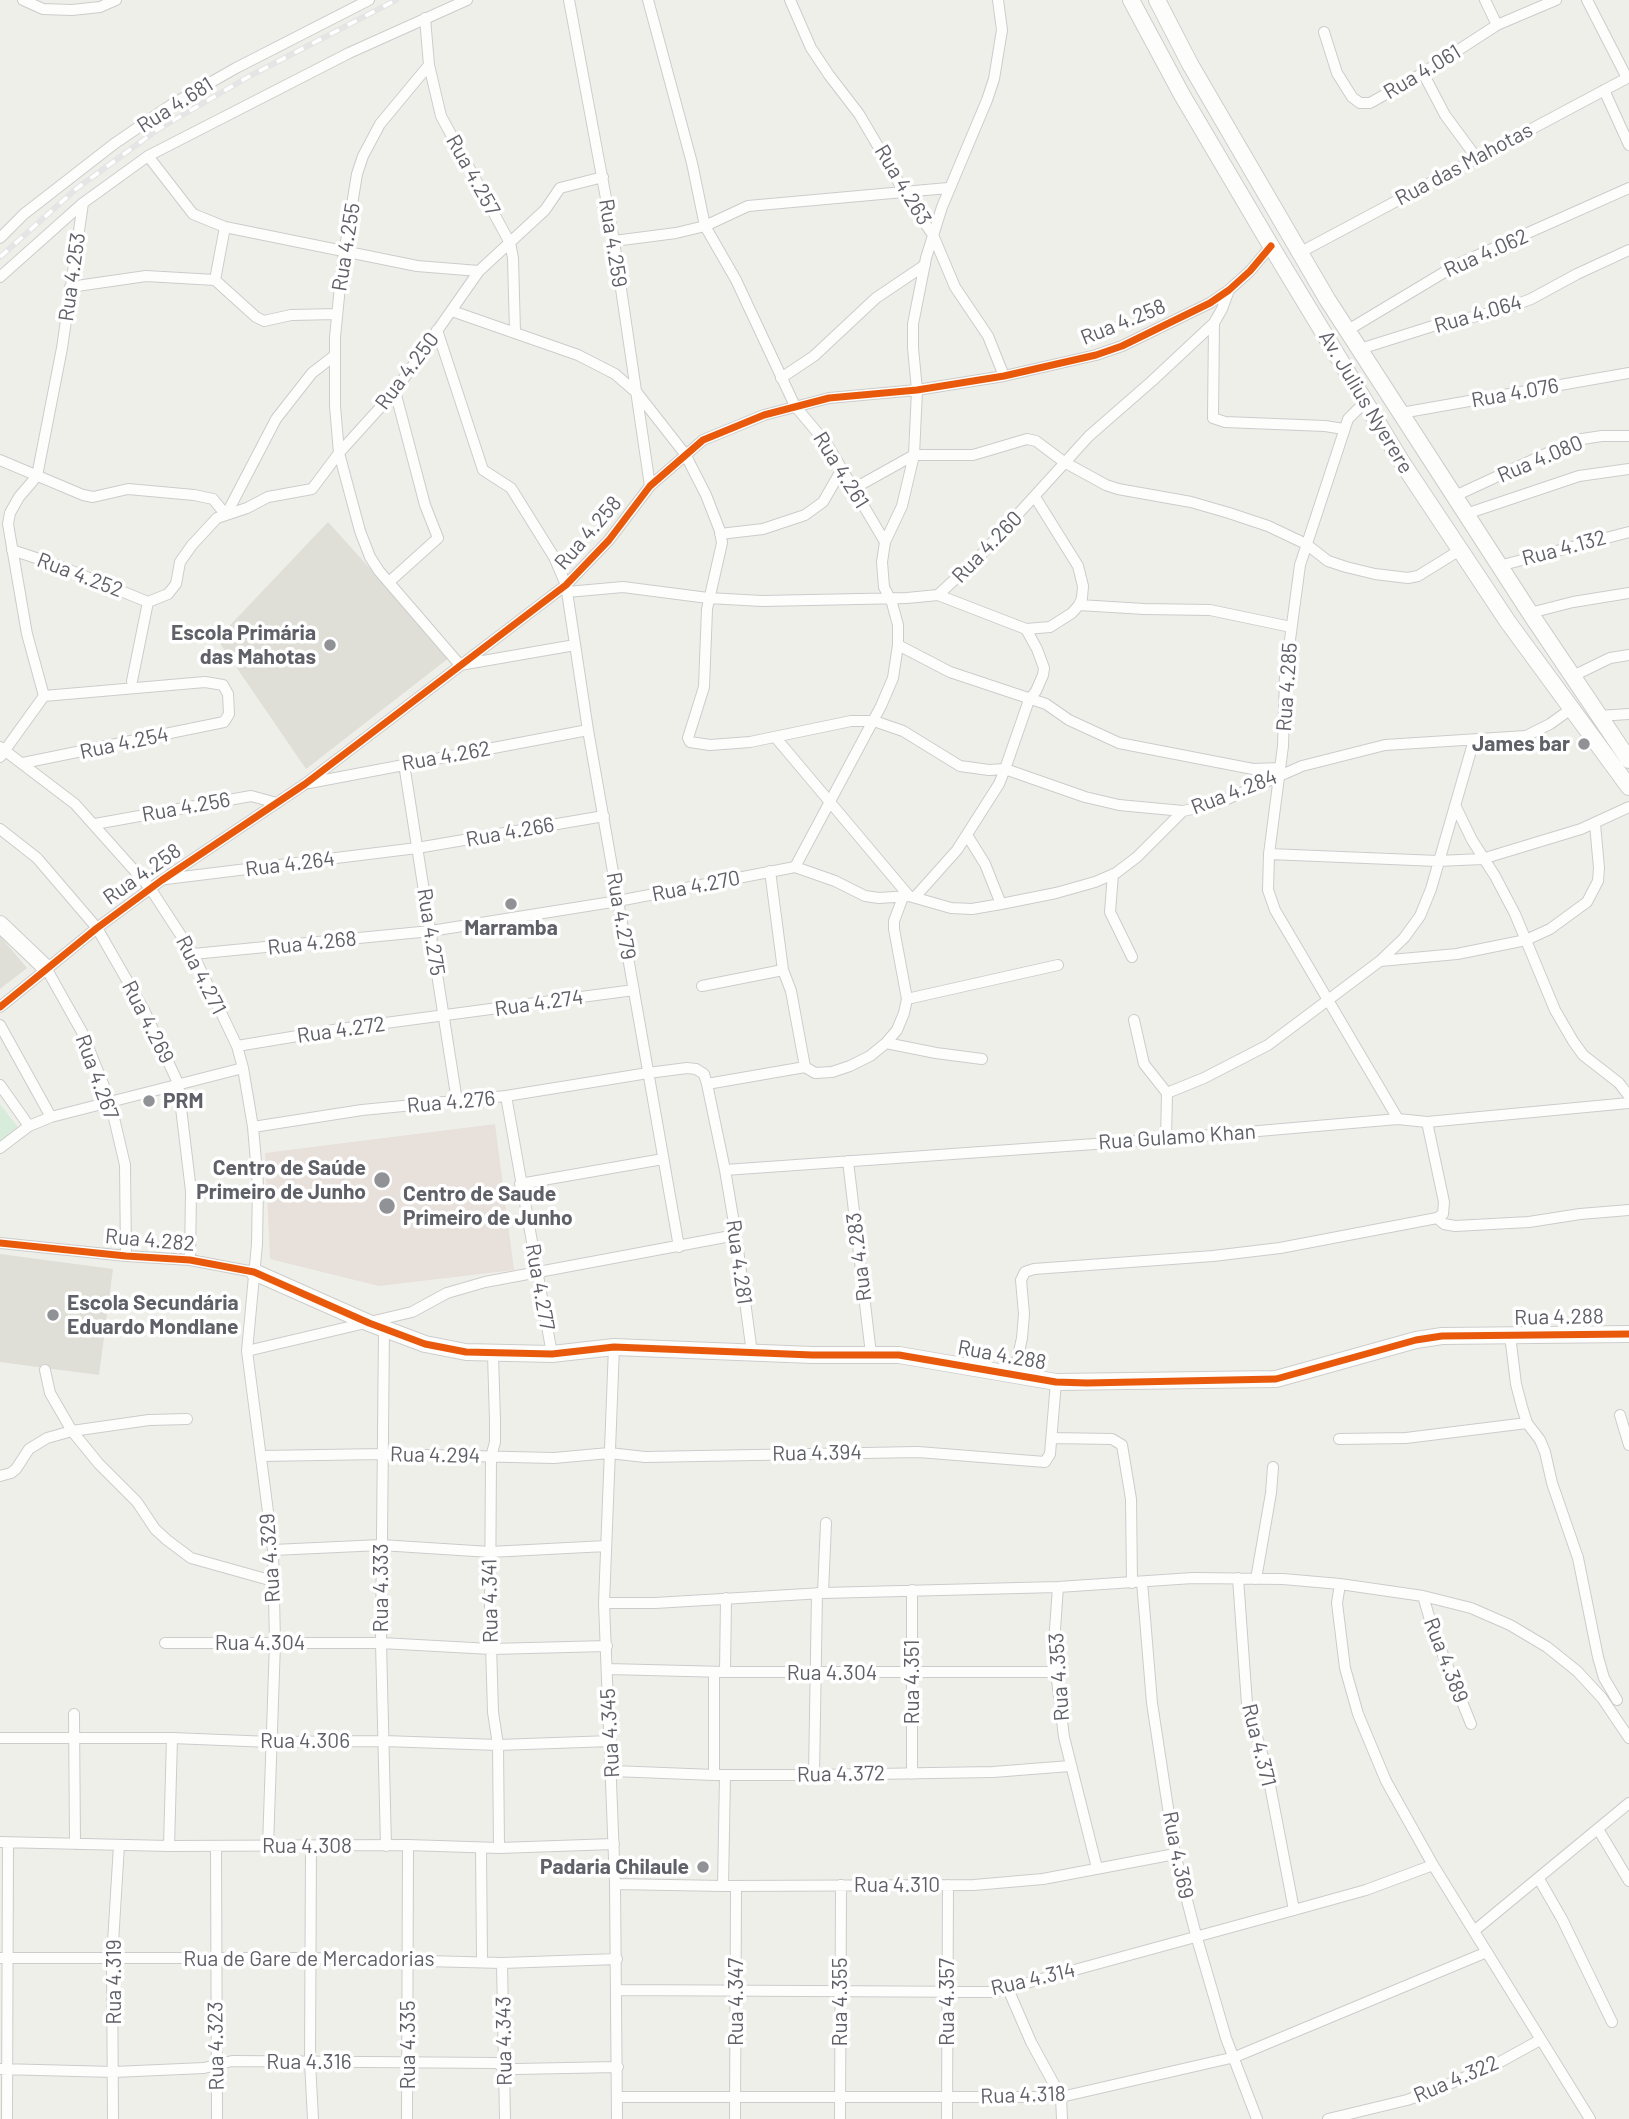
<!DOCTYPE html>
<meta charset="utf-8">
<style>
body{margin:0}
canvas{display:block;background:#efefea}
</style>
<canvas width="1629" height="2119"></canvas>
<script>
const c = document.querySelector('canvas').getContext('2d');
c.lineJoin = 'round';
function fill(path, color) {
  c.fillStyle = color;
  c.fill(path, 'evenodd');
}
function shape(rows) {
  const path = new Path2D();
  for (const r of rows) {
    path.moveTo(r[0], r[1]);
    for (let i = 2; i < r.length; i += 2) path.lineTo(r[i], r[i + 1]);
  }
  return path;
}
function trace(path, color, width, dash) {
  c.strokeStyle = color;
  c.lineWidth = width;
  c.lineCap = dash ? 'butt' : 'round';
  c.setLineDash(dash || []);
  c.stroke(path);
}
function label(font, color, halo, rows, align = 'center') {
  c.font = font + ' Barlow,sans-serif';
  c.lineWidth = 7;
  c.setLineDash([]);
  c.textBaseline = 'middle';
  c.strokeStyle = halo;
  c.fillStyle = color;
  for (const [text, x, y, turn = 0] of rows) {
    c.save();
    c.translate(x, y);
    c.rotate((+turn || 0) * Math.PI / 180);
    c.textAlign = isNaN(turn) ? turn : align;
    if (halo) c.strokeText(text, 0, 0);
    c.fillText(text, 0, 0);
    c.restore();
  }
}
fill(shape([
 [328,522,450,657,306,769,217,639],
 [0,936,27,968,0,989],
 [0,1254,113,1269,99,1375,0,1362]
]), '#dfdfd8');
fill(shape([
 [495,1124,514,1270,379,1286,270,1259,265,1153]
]), '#e8e0da');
fill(shape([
 [0,1104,18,1127,0,1141]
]), '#d7ecdb');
const street = shape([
 [23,0,43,9,72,10,100,7,116,0],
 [569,0,614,241,650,486],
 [648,0,692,163,705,226,736,280,795,406,827,444,885,542],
 [790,0,811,48,829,75,859,114,895,175,903,192,933,235,955,287,988,336,1004,376],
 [1485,0,1497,25],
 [1587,0,1627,78],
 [425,18,429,65,441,116,510,243,513,258,515,332],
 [1324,32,1337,73,1352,97,1360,103,1370,103,1423,73,1497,25,1556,0],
 [429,65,380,124,363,156,357,174,342,266,335,337,335,406,339,453,360,531,370,557,379,571,460,665,575,645],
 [1423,73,1445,115,1476,157],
 [1604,90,1629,145],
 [148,156,193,214,225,227,417,266,479,271],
 [0,238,24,214,114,144,171,105,236,68,369,0],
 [614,241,676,233,705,226,748,206,948,188],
 [1299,253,1629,77],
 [0,277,83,203,148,156,349,53,467,0],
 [215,280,225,227],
 [70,287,146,276,215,280,256,317,264,321,291,315,337,314],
 [452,311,578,355,615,374,638,394,685,454,706,495,720,531,722,543,707,609,704,687,688,738,690,742,710,745,750,742,851,721,874,721,903,731,960,766,989,770,1005,769,1085,797,1119,805,1183,811],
 [1214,323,1213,418,1225,422,1325,426,1344,429],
 [437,330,483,470,511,488,554,557,566,585,588,730,679,1247],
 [1348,330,1458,264,1629,188],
 [1360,349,1433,326,1499,311,1531,299,1577,274,1629,250],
 [781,378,814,356,876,298,925,265],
 [1365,402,1348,419,1300,565,1285,677,1283,746,1269,854,1268,890,1275,910,1398,1119],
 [1401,413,1629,373],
 [0,460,83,495,93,497,128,489,194,495,213,499,226,515,247,508,268,497,312,489,339,453,395,391,479,271,545,210,560,188,603,177],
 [853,489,914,455,973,455,1027,439,1036,441,1064,462,1106,485,1118,489,1191,502,1229,513,1268,526,1306,544,1328,561,1346,567,1375,574,1408,578,1418,576,1460,550],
 [1455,496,1567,444,1582,439,1602,436,1629,436],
 [1035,497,1078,566,1083,586,1082,598,1079,605],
 [1466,514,1579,476,1629,469],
 [720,534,763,529,805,515,823,502,842,469],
 [12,550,57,565,148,602],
 [1499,566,1629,532],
 [389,582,438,538,425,505,395,391],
 [567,592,623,587,708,598,762,601,907,598,938,595,980,556,1089,436,1152,381,1214,323,1222,309,1229,290],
 [938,595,1026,629,1050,627,1072,613,1079,605,1144,609,1210,610,1291,627],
 [148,602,168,594,176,584,180,562,192,545,217,518,226,515,276,419,312,373,334,356],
 [1530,613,1573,602,1629,593],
 [898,645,950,672,1046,704,1069,720,1119,743,1253,769,1280,768],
 [1573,676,1610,658,1629,655],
 [132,681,148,602],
 [1598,716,1629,714],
 [776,738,909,896],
 [0,747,75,804,150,888,193,954,237,1046,243,1068,253,1127,258,1185,257,1244,247,1351,273,1550,275,1643,268,1846],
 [0,757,44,696,27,634,8,524,10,513,19,497,37,476,62,348,83,203],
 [23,763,224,722,229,714,228,694,223,685,205,682,44,696],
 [404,764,457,1101],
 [309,783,588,730],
 [1455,805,1472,840,1495,876,1515,914,1555,1010,1573,1041,1583,1055,1619,1083,1629,1096],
 [95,824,251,796,277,803],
 [0,829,37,858,97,928,144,1010,178,1083,191,1191,190,1260],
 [967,835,985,864,1001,904],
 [1269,854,1438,861,1482,859,1581,829,1629,807],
 [795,867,881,706,893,678,898,645,898,625,892,603,884,587,882,562,885,542,902,506,914,455,917,390,913,348,913,324,926,258,942,207,987,100,994,79,1002,30,998,0],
 [770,871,783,970,791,991,805,1067],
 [1113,874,1110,912,1132,957],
 [166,879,417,848,604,816],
 [915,897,957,850,999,784,1005,769,1029,700,1036,691,1043,675,1044,668,1037,649,1026,629],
 [193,954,431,931,618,901,795,867,835,881,865,896,879,898,909,896,951,908,972,909,1001,904,1056,893,1095,882,1116,873,1137,857,1183,811,1216,804,1302,766,1385,745,1526,736,1550,724,1571,709],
 [1380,961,1457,954,1526,940,1550,929,1587,902,1598,881,1599,868,1595,824],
 [46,968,82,1032,110,1101,125,1165,126,1256],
 [702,986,783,970],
 [907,999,1058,965],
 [0,1007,97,928,162,880,305,784,566,585,609,540,650,486,703,440,764,415,829,398,917,390,1004,376,1096,355,1122,346,1210,303,1229,290,1250,271,1271,246],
 [1134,1020,1144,1064,1167,1093,1166,1139],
 [0,1025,51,1117],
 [886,1043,936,1053,982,1059],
 [237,1046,340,1029,634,990],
 [707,1084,805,1067,815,1073,832,1072,850,1066,870,1056,886,1043,897,1030,904,1013,907,999,894,929,894,921,903,897],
 [0,1085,29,1126],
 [1167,1093,1204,1078,1268,1045,1380,961,1404,938,1420,916,1431,889,1474,740],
 [506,1096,552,1354],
 [253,1127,362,1110,506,1096,648,1073,687,1068,696,1069,704,1074,707,1084,725,1170,736,1235,752,1353],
 [0,1148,29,1126,51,1117,243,1068],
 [848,1161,871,1354],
 [725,1170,1166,1139,1398,1119,1427,1122,1629,1103],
 [520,1184,663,1159],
 [1437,1218,1444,1224,1455,1226,1529,1222,1580,1214,1629,1210],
 [0,1243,126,1256,190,1260,254,1272],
 [384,1329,381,1643,386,1846],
 [1510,1335,1516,1384,1522,1407,1527,1423,1540,1440,1545,1452,1552,1483,1578,1558,1598,1657,1604,1678,1617,1700],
 [614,1347,604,1603,615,1884,617,2119],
 [247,1351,412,1312,447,1293,485,1282,736,1235],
 [493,1354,495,1421,495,1442,491,1457,490,1611,493,1712,498,1745,499,1848],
 [45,1370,50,1393,72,1431,99,1464,137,1502,155,1529,167,1540,191,1558,273,1581],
 [1014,1374,1022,1338,1024,1314,1021,1280,1025,1272,1034,1269,1213,1256,1280,1248,1437,1218,1443,1214,1444,1202,1427,1122],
 [1620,1415,1629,1445],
 [1052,1438,1112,1439,1122,1445,1131,1499,1132,1583],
 [1339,1439,1406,1438,1527,1423],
 [261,1456,381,1454,554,1458,609,1453,645,1457,918,1452,1045,1462,1050,1454,1056,1382],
 [0,1476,11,1473,16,1469,29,1449,47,1438,72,1431,149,1420,187,1419],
 [273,1550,381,1545,490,1552,606,1546],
 [1238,1578,1247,1704,1267,1770,1294,1910],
 [1256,1579,1271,1493,1273,1467],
 [1142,1582,1152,1703,1175,1854,1196,1935,1226,2038,1257,2119],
 [1340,1584,1337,1603,1345,1668,1358,1714,1386,1781,1433,1865,1590,2119],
 [1058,1587,1055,1629,1056,1672,1064,1737,1097,1868],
 [823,1593,826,1523],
 [1423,1596,1433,1630,1471,1724],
 [604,1603,655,1603,823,1593,1058,1587,1193,1578,1283,1579,1340,1584,1423,1596,1471,1608,1510,1625,1547,1647,1577,1671,1602,1698,1629,1738],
 [165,1643,381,1643,491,1649,607,1646],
 [608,1669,725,1672,1056,1672],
 [725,1672,726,1598],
 [74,1714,75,1844],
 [0,1738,172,1738,271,1742,384,1741,498,1745,611,1741],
 [613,1771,714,1775,814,1775,993,1772,1070,1766],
 [912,1774,912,1590],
 [714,1775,714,1672],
 [814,1775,817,1593],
 [1598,1829,1629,1881],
 [0,1842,169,1846,408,1845,499,1848,614,1844],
 [169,1846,172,1738],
 [216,1846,217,2119],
 [311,1846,310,2062,313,2119],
 [481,1848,482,1961],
 [1539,1879,1562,1919,1612,2022],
 [615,1884,723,1886,974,1885,1043,1879,1175,1854],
 [723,1886,725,1775],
 [1474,1931,1629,1803],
 [0,1958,311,1958,502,1963,617,1959],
 [502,1963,505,2119],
 [1008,1989,1031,2042,1061,2097,1062,2119],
 [617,1990,994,1992,1294,1910,1366,1890,1433,1865],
 [0,2069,114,2072,204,2068,232,2061,497,2063,504,2068,516,2069,618,2067],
 [617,2097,1061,2097,1235,2057,1487,1952],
 [7,2119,8,1843],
 [113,2119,112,1959,119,1845],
 [407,2119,408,1845],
 [735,2119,736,1886],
 [840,2119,841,1885],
 [947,2119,948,1885],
 [1328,2119,1407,2100,1433,2091,1500,2062,1540,2040]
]);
const secondary = shape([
 [1131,0,1182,95,1271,246,1401,461,1508,622,1629,787],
 [1157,0,1190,64,1327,299,1530,613,1629,760],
 [0,924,46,968],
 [254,1272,369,1323,425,1344,466,1352,552,1354,614,1347,812,1355,899,1355,1056,1382,1276,1379,1416,1340,1442,1336,1629,1334]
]);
trace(street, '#ccc', 12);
trace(secondary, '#cdcdcd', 18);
trace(street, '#fdfdfc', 10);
trace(secondary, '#fdfdfc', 16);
const rail = shape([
 [0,257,76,189,157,130,248,77,396,0]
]);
trace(rail, '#e5e5e5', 6);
trace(rail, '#fff', 3.5, [10]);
trace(shape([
 [0,1007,97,928,162,880,305,784,566,585,609,540,650,486,703,440,764,415,829,398,917,390,1004,376,1096,355,1122,346,1210,303,1229,290,1250,271,1271,246],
 [0,1243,126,1256,190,1260,254,1272,369,1323,425,1344,466,1352,552,1354,614,1347,812,1355,899,1355,1056,1382,1087,1383,1276,1379,1416,1340,1442,1336,1629,1334]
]), '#e8590c', 7);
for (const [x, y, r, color] of [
 [330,645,7,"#919296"],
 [1584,744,7,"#919296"],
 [511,904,7,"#919296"],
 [149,1101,7,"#919296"],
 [382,1180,9,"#919296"],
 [387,1206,9,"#919296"],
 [53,1315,7,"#919296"],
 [703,1867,7,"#919296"]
]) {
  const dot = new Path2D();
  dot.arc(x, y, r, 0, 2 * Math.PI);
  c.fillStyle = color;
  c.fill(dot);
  trace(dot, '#fff', 2.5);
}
label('21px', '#5f6068', '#fff', [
 ["Rua 4.061",1422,72,-31],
 ["Rua 4.681",175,105,-32],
 ["Rua das Mahotas",1464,164,-28],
 ["Rua 4.257",473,175,61],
 ["Rua 4.263",903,185,59],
 ["Rua 4.259",613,243,81],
 ["Rua 4.255",346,247,-81],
 ["Rua 4.062",1486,253,-24],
 ["Rua 4.253",72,277,-82],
 ["Rua 4.064",1478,314,-16],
 ["Rua 4.258",1123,322,-22],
 ["Rua 4.250",407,371,-53],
 ["Rua 4.076",1515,393,-10],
 ["Av. Julius Nyerere",1366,402,59],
 ["Rua 4.080",1540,459,-23],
 ["Rua 4.261",841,470,58],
 ["Rua 4.258",588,533,-49],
 ["Rua 4.260",987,547,-46],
 ["Rua 4.132",1564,548,-15],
 ["Rua 4.252",80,575,21],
 ["Rua 4.285",1287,687,-86],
 ["Rua 4.254",124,743,-12],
 ["Rua 4.262",446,756,-10],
 ["Rua 4.284",1234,792,-21],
 ["Rua 4.256",186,807,-10],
 ["Rua 4.266",510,832,-10],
 ["Rua 4.264",290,864,-7],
 ["Rua 4.258",142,874,-35],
 ["Rua 4.270",696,886,-11],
 ["Rua 4.279",621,916,80],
 ["Rua 4.275",431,932,81],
 ["Rua 4.268",312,943,-6],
 ["Rua 4.271",201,975,63],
 ["Rua 4.274",539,1003,-8],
 ["Rua 4.269",148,1022,63],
 ["Rua 4.272",341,1030,-8],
 ["Rua 4.267",97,1077,70],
 ["Rua 4.276",451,1102,-5],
 ["Rua Gulamo Khan",1177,1137,-4],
 ["Rua 4.282",150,1240,5],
 ["Rua 4.283",859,1257,-97],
 ["Rua 4.281",739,1262,82],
 ["Rua 4.277",540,1287,80],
 ["Rua 4.288",1559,1317,-1],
 ["Rua 4.288",1002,1355,10],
 ["Rua 4.394",817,1453,-1],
 ["Rua 4.294",435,1455,1],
 ["Rua 4.329",270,1558,-94],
 ["Rua 4.333",381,1588,-90],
 ["Rua 4.341",490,1601,-91],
 ["Rua 4.304",260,1643],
 ["Rua 4.389",1446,1660,69],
 ["Rua 4.304",832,1673],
 ["Rua 4.353",1059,1677,-94],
 ["Rua 4.351",912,1682,-90],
 ["Rua 4.345",610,1733,-93],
 ["Rua 4.306",305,1741],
 ["Rua 4.371",1259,1745,76],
 ["Rua 4.372",841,1774,-1],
 ["Rua 4.308",307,1846],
 ["Rua 4.369",1178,1855,79],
 ["Rua 4.310",897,1885],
 ["Rua de Gare de Mercadorias",309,1959],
 ["Rua 4.314",1033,1979,-13],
 ["Rua 4.319",114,1982,-90],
 ["Rua 4.347",736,2002,-90],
 ["Rua 4.355",840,2002,-90],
 ["Rua 4.357",947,2002,-90],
 ["Rua 4.343",504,2041,-91],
 ["Rua 4.335",408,2045,-90],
 ["Rua 4.323",216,2046,-91],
 ["Rua 4.316",309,2062],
 ["Rua 4.322",1456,2079,-23],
 ["Rua 4.318",1023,2095,-2]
]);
label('bold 21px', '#5f6068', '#fff', [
 ["Escola Primária",316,633],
 ["das Mahotas",316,657],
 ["James bar",1570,744],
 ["Marramba",511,928,"center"],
 ["PRM",163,1101,"left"],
 ["Centro de Saúde",366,1168],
 ["Primeiro de Junho",366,1192],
 ["Centro de Saude",403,1194,"left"],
 ["Primeiro de Junho",403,1218,"left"],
 ["Escola Secundária",67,1303,"left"],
 ["Eduardo Mondlane",67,1327,"left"],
 ["Padaria Chilaule",689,1867]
], 'right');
</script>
